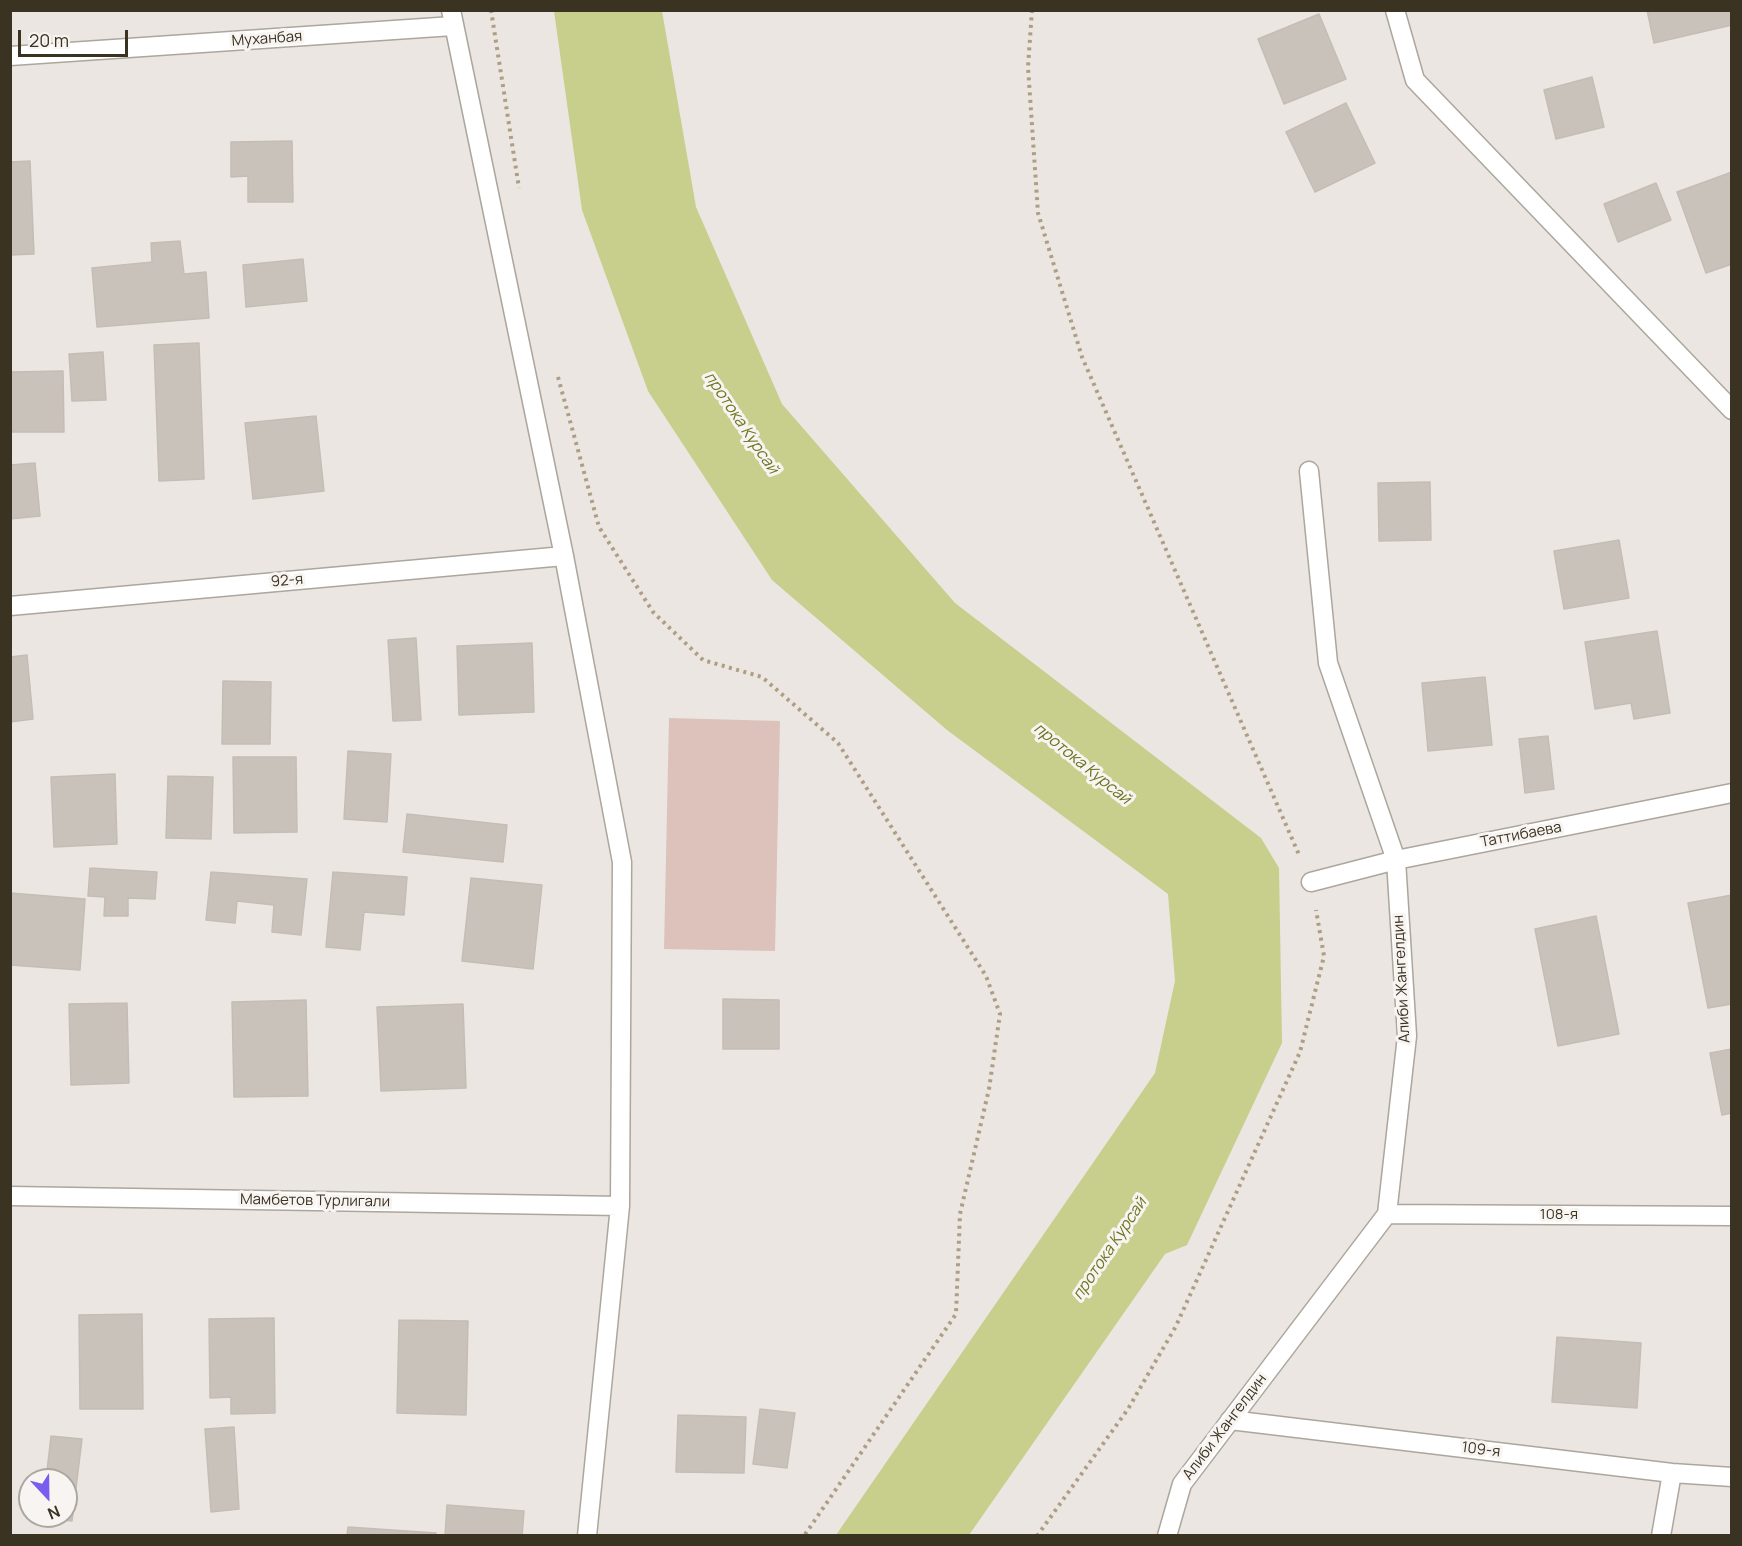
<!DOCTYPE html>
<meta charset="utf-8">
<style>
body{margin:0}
#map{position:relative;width:1742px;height:1546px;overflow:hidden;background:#ebe6e1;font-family:Manrope,sans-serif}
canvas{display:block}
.frame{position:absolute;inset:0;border:12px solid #3b3322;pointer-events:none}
.north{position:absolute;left:18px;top:1468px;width:60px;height:60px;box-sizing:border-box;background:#f8f4f2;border:2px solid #aca79f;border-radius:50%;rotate:158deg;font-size:16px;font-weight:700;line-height:24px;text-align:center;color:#3b3322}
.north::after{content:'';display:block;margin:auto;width:21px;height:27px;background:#795eed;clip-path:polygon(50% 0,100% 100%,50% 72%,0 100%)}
.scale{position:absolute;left:18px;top:30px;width:110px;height:27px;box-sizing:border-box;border:3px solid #3b3322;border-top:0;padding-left:8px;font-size:18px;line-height:21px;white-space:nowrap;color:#3b3322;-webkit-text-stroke:4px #f8f4f2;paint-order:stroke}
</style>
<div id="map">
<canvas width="1742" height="1546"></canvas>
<div class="frame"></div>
<div class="north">N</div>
<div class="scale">20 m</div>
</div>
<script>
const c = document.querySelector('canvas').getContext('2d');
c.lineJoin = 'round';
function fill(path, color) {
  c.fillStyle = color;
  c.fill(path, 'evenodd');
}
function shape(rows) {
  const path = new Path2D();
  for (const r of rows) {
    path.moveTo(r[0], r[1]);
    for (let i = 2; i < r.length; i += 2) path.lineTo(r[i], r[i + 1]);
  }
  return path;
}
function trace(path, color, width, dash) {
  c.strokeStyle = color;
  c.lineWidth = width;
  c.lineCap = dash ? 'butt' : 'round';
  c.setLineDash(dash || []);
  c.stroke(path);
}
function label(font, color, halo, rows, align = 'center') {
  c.font = font + ' Manrope,sans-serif';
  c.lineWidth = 6;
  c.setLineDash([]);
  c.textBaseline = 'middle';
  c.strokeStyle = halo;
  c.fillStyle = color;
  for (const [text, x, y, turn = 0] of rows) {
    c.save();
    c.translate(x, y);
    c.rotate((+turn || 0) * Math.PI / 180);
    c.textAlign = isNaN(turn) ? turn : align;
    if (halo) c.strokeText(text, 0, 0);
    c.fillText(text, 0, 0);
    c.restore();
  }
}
fill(shape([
 [669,718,780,721,775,951,664,949]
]), '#dcc2bb');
fill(shape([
 [554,11,662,11,696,207,782,404,955,603,1261,838,1279,868,1282,1043,1187,1245,1165,1254,969,1535,836,1535,1155,1073,1175,981,1168,894,947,730,772,580,648,391,582,210]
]), '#c8ce8b');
const building = shape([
 [1647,10,1732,10,1732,25,1654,43,1647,10],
 [1319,14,1346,79,1284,104,1258,39,1319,14],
 [1592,77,1604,127,1556,139,1544,90,1592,77],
 [1346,103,1375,163,1315,192,1286,132,1346,103],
 [292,141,293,202,248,202,248,176,231,177,231,142,292,141],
 [30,161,34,254,10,255,10,162,30,161],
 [1732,172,1732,264,1706,273,1677,192,1732,172],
 [1656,183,1671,220,1618,242,1604,204,1656,183],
 [180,241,184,274,206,272,209,318,97,327,92,268,152,262,151,243,180,241],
 [303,259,307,301,246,307,243,265,303,259],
 [199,343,204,479,159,481,154,345,199,343],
 [103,352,106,400,72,401,69,354,103,352],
 [63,371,64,432,10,432,10,372,63,371],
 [316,416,324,491,253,499,245,423,316,416],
 [35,463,40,516,10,519,10,465,35,463],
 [1430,482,1431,540,1379,541,1378,483,1430,482],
 [1619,540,1629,598,1564,609,1554,551,1619,540],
 [1657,631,1670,713,1634,719,1631,703,1595,709,1585,642,1657,631],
 [416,638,421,720,393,721,388,640,416,638],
 [532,643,534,712,459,715,457,646,532,643],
 [27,655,33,719,10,722,10,657,27,655],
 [1485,677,1492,745,1428,751,1422,683,1485,677],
 [223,681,271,682,270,744,222,744,223,681],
 [1548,736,1554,789,1525,793,1519,739,1548,736],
 [348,751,391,754,387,822,344,819,348,751],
 [233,757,296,757,297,832,234,833,233,757],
 [115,774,117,844,54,847,51,777,115,774],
 [168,776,213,777,211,839,166,838,168,776],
 [407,814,507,825,503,862,403,852,407,814],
 [90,868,157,872,155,899,128,898,128,916,104,916,105,897,88,896,90,868],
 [211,872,307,879,301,935,272,932,274,905,237,901,235,923,206,920,211,872],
 [333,872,407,877,404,915,364,912,360,950,326,947,333,872],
 [471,878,542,885,533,969,462,961,471,878],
 [10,893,85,899,80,970,10,965,10,893],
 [1732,895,1732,1004,1708,1008,1688,903,1732,895],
 [1596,916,1619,1034,1558,1046,1535,929,1596,916],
 [723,999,779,1000,779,1049,723,1049,723,999],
 [306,1000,308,1096,234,1097,232,1002,306,1000],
 [127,1003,129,1083,71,1085,69,1004,127,1003],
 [463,1004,466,1088,381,1091,377,1007,463,1004],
 [1732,1049,1732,1113,1722,1115,1710,1053,1732,1049],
 [142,1314,143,1409,80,1409,79,1315,142,1314],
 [274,1318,275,1413,231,1414,231,1397,210,1398,209,1319,274,1318],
 [399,1320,468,1321,466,1415,397,1413,399,1320],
 [1557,1337,1641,1343,1637,1408,1552,1402,1557,1337],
 [760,1409,795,1413,787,1468,753,1464,760,1409],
 [678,1415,746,1417,744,1473,676,1472,678,1415],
 [234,1427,239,1509,211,1512,205,1429,234,1427],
 [51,1436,82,1439,72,1521,41,1518,66,1516,66,1480,46,1480,51,1436],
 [447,1505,524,1511,522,1536,445,1536,447,1505],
 [348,1527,436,1533,436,1536,347,1536,348,1527]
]);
fill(building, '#c9c2ba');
trace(building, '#c5bdb4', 1.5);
const minor = shape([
 [451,10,564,556,622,862,620,1206,587,1536],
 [1395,10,1415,80,1732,410],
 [10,56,453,26],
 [10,606,564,556],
 [1311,882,1396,860,1732,793],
 [10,1196,620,1206],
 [1387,1214,1732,1216],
 [1230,1420,1672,1473,1732,1477],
 [1167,1536,1182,1484,1387,1214,1407,1036,1396,860,1328,663,1309,471],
 [1661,1536,1672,1473]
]);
trace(minor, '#aca69c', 21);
trace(shape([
 [491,10,519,188],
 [1032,10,1028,67,1038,213,1082,357,1300,857],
 [558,377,599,527,653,612,703,660,762,677,838,743,986,976,1000,1014,989,1089,960,1214,956,1314,804,1536],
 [1037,1536,1128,1409,1176,1326,1300,1052,1324,956,1316,910]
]), '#ae9e83', 4, [3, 4.5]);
trace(minor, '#fff', 18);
label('15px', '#3b3322', '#f8f4f2', [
 ["Муханбая",267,39,-4],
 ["92-я",287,581,-5],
 ["Таттибаева",1521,835,-11],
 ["Алиби Жангелдин",1402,979,-93],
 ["Мамбетов Турлигали",315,1201,1],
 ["108-я",1559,1215],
 ["Алиби Жангелдин",1225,1427,-53],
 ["109-я",1481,1450,7]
]);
label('italic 16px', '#6c751f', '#f8f4f2', [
 ["протока Курсай",741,423,56],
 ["протока Курсай",1082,764,39],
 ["протока Курсай",1110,1249,-56]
]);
</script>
